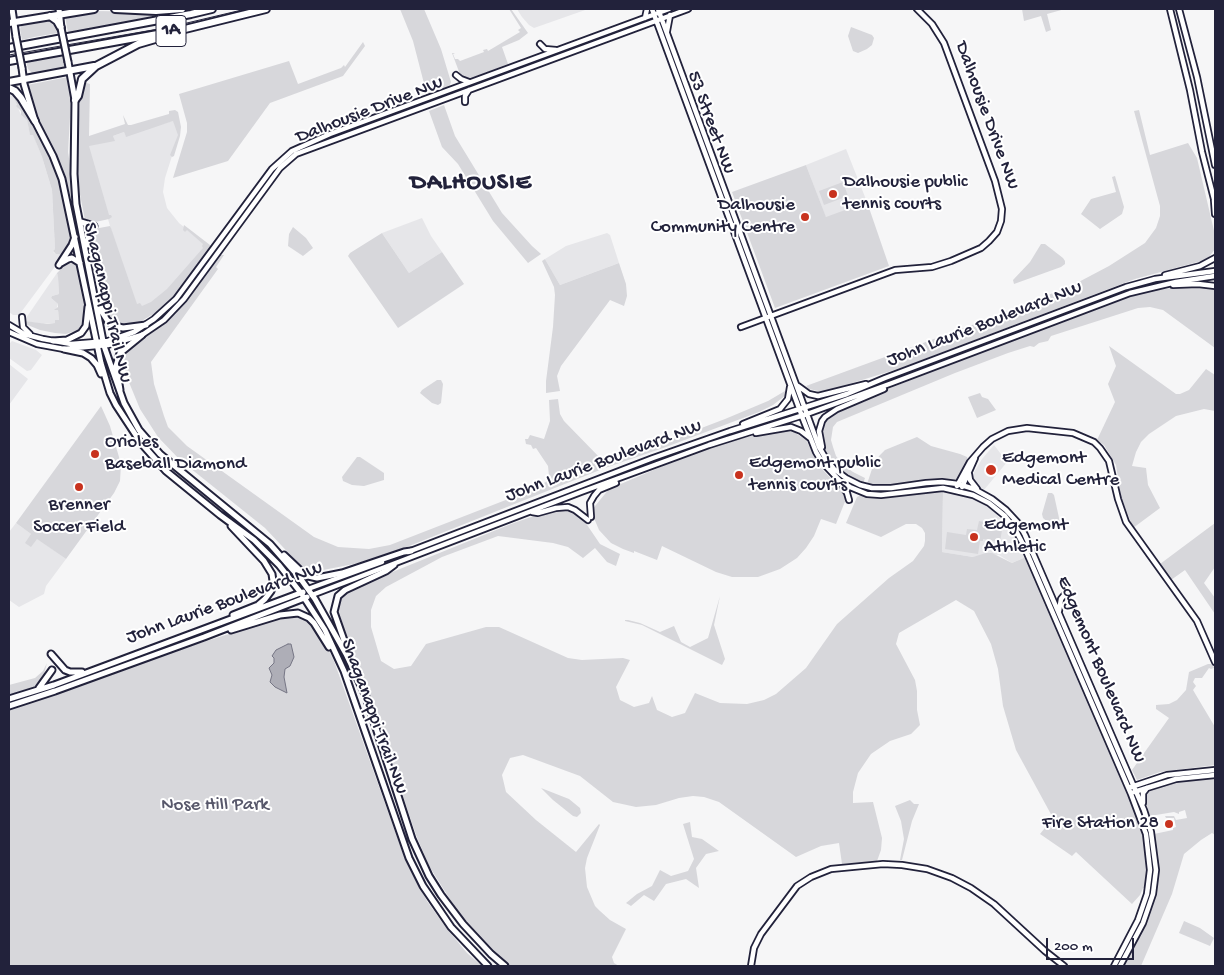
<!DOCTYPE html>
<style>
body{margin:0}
#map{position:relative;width:1224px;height:975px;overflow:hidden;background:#f6f6f7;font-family:"Gochi Hand",sans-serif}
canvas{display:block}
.frame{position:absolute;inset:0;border:10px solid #22223b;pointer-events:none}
.scale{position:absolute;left:1046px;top:938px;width:88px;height:22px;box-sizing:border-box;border:2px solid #22223b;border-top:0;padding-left:6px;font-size:15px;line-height:18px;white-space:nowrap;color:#22223b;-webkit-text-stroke:4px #fff;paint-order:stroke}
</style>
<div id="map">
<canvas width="1224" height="975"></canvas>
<div class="frame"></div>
<div class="scale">200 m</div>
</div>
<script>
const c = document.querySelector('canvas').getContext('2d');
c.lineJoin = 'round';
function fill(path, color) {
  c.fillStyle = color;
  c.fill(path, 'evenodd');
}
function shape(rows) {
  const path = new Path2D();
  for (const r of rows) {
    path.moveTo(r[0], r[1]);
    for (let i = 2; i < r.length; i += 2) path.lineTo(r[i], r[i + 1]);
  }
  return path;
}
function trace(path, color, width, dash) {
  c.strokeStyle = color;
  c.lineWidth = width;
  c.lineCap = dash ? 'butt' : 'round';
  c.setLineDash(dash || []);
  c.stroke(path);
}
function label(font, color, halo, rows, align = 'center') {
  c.font = font + ' "Gochi Hand",sans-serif';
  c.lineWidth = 4;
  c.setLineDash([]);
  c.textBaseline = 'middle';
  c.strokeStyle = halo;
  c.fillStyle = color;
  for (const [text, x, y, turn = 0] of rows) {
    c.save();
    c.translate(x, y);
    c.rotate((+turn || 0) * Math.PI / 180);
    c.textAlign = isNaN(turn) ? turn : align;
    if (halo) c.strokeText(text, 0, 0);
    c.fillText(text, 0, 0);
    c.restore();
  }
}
fill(shape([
 [517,9,588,9,534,28,529,25,522,17],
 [9,93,14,98,21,115,27,120,30,134,33,134,42,157,52,190,55,249,53,251,54,253,60,255,65,253,19,315,13,315,9,312],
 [178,119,179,134,165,178,163,192,167,208,179,223,208,246,164,300,137,315,110,226,87,145,114,140,113,136,124,132,126,136],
 [846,149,867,202,826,218,806,165],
 [422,218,431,236,442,252,409,273,382,233],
 [607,233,610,235,619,263,560,285,545,259,566,246],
 [57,273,58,276,59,294,52,296,51,298,58,304,56,310,58,310,59,320,55,323,43,324,24,321],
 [12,341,36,350,42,355,31,370,27,371,9,358,9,344],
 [9,364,28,379,9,405],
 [994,445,1007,462,984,490,970,479,982,459],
 [943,491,967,496,978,501,992,510,1010,528,1026,557,1012,563,999,555,973,557,942,552],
 [16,523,66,559,46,586,44,594,19,607,9,600,9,532]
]), '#e6e6e9');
fill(shape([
 [400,9,424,9,441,49,451,82,449,87,427,95,413,41],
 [509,9,511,9,528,33,519,40,502,47,508,64,480,75,469,78,461,77,452,53,455,53,453,54,455,59,458,59,460,61,484,52,483,50,487,49,488,51,520,32,518,30,521,28],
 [1022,9,1065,9,1047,14,1051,30,1046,32,1041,16,1024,21],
 [94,11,173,12,173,14,68,33,65,16],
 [50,19,53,20,57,25,58,33,34,37,22,40,20,29,22,24],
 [851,27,872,35,874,38,872,45,867,49,858,53,853,51,848,36],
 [363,42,365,46,343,76,270,103,228,161,173,178,187,132,187,123,179,94,289,61,298,84,341,68,344,65,345,67],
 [63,54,65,65,62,69,37,74,32,73,28,69,26,61,39,60],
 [68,77,71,100,68,152,84,253,66,180,30,98,27,85],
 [83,82,90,84,89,136,125,124,123,115,128,125,131,125,169,114,169,111,175,110,178,112,181,127,180,136,174,156,172,157,170,155,178,135,173,121,126,137,124,132,113,136,115,141,89,146,109,215,111,215,112,217,109,219,91,223,85,220,76,174,80,96],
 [9,90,25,106,53,161,61,182,72,237,71,244,62,255,56,254,53,251,55,249,52,190,42,157,33,135,30,135,27,120,21,115,21,111,16,106,17,105,14,98,9,93],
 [444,105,455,136,502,213,532,246,541,254,528,263,493,221,458,164,442,147,429,111],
 [1139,110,1150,155,1188,143,1197,158,1215,235,1215,249,1209,257,1205,260,1135,279,904,367,823,392,809,389,806,386,991,318,1073,285,1109,266,1145,243,1156,228,1160,216,1160,206,1134,111],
 [806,165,826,217,867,202,889,266,775,308,732,192],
 [1115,176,1124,207,1122,214,1100,229,1081,214,1091,199,1116,192,1112,177],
 [843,182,848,196,824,205,819,191],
 [184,225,210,245,211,247,185,285,163,308,140,322,130,326,123,326,114,324,109,321,104,311,91,234,94,229,110,226,111,228,137,304,140,303,142,306,151,302,167,289,203,248,202,246,203,244,187,230,185,232,183,230],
 [293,227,306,238,313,248,303,256,288,246,289,234],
 [382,233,409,273,442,252,464,284,398,328,348,256,350,253],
 [1041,244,1045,244,1063,258,1065,261,1065,264,1061,267,1014,284,1013,280,1030,262],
 [220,255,224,255,216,267,218,269,151,362,154,384,164,416,168,427,187,446,314,537,338,547,369,549,390,545,516,496,546,482,549,476,548,466,536,448,533,449,531,445,526,444,525,439,528,439,530,435,544,439,550,421,549,400,558,399,560,414,564,421,603,461,644,450,725,419,768,401,785,391,786,395,773,405,759,412,666,447,605,468,389,554,369,561,313,572,306,570,297,562,265,528,180,460,158,437,140,409,126,375,123,362,127,349,164,323,178,310],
 [545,259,560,285,619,263,626,284,627,296,624,306,610,300,561,366,557,376,560,391,546,393,546,381,553,327,555,295,554,287,542,261],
 [70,260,77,263,78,267,86,308,86,323,80,332,78,330,66,334,55,333,40,330,25,324,25,321,47,324,55,323,55,320,59,320,58,310,54,310,58,307,58,304,51,298,52,296,59,294,58,277,57,273],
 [1196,285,1215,288,1215,348,1163,310,1150,307,1138,308,1051,336,1048,341,1039,343,1034,347,1030,346,1008,353,955,373,837,422,833,427,831,440,833,447,836,456,843,465,853,472,865,478,863,484,852,480,840,472,831,462,824,450,821,440,821,430,824,421,831,413,890,388,1104,304,1139,292],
 [1109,346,1176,394,1180,394,1189,390,1206,369,1215,375,1215,411,1204,409,1176,416,1149,434,1141,442,1136,452,1132,466,1146,468,1148,485,1160,508,1133,528,1121,497,1116,465,1104,445,1097,440,1115,402,1108,384,1116,366],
 [437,380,441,380,443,384,441,403,438,405,432,403,420,393,422,390],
 [980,393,982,397,988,399,996,410,977,418,968,397],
 [101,406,110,426,121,464,120,481,114,493,66,559,37,539,31,547,25,543,31,534,16,523],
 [787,429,794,432,806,440,820,467,845,493,846,499,836,524,821,519,814,536,806,548,797,558,780,569,758,577,732,577,716,572,662,546,657,560,634,551,634,553,623,549,611,543,599,530,591,511,609,489,677,460,723,443,776,430],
 [917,437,931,446,960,454,967,457,968,460,958,478,954,480,935,479,883,486,867,484,874,463,880,455,885,450],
 [357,457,360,457,384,473,384,480,364,486,352,485,343,481,342,477],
 [943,491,942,552,973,557,986,553,992,553,1012,563,1026,557,1135,812,1145,840,1147,866,1146,888,1143,888,1140,895,1132,904,1076,852,1072,856,1040,834,1053,818,1016,750,1003,706,998,669,991,644,974,611,956,600,899,633,896,644,915,680,917,691,917,710,920,725,911,734,890,741,871,754,858,773,853,792,853,803,873,802,882,838,881,850,877,861,842,864,839,843,821,846,796,857,719,802,704,797,693,796,679,798,656,805,636,807,613,802,580,776,523,755,510,758,502,775,506,792,536,820,576,852,599,824,600,825,587,858,585,868,587,887,595,906,600,911,610,920,626,929,612,957,614,963,619,966,510,966,494,954,458,912,429,866,416,835,366,686,337,617,336,608,339,600,344,594,348,590,511,524,554,509,572,510,581,516,600,544,620,554,616,566,607,562,595,548,583,558,568,547,553,543,498,536,442,557,386,587,376,596,371,610,371,627,381,661,394,669,411,666,426,644,486,627,499,627,568,658,582,660,623,658,630,660,616,687,620,700,634,707,649,703,652,696,657,710,672,717,685,713,695,693,720,703,747,704,764,700,776,694,806,668,837,624,889,578,913,561,924,546,925,541,925,533,922,528,916,524,906,524,881,537,846,523,857,497,861,495,887,497],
 [1048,493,1052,493,1054,495,1061,527,1056,529,1043,518,1042,514],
 [979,521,992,524,991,528,1002,530,1000,542,983,539,983,541,980,541,978,554,945,549,947,532,966,535,967,529,977,530],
 [1215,523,1215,567,1204,583,1215,598,1215,614,1185,570,1171,580,1160,564],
 [720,596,714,625,725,659,722,665,642,625,625,621,625,620,628,620,640,623,660,632,674,626,681,642,690,647,708,638],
 [289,615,298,616,306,619,322,637,334,661,401,848,413,875,427,901,447,929,467,953,482,966,9,966,9,709,111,675,159,656],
 [47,663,43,678,36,684,35,687,9,695,9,685,35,678,43,671],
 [1208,664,1213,664,1214,668,1211,669,1209,668,1202,678,1195,678,1193,682,1196,686,1193,690,1215,727,1215,765,1160,772,1137,780,1132,770,1169,718,1156,709,1156,705,1169,704,1177,700,1186,690,1189,672],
 [1215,776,1215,835,1212,833,1201,840,1184,854,1172,894,1141,966,1123,966,1145,925,1155,897,1158,868,1154,834,1173,830,1173,828,1176,827,1174,818,1166,818,1165,816,1174,816,1176,820,1187,818,1185,810,1179,812,1179,814,1174,812,1150,816,1144,795,1149,789,1174,781],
 [541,788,569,799,580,808,581,813,577,817,573,816,553,800],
 [910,800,914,804,919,804,912,821,902,860,900,860,904,839,901,821,895,806],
 [690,822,692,837,702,839,719,851,706,854,696,868,699,888,686,879,666,884,654,901,644,895,631,906,626,903,637,894,652,886,660,870,671,876,688,871,694,859,683,824],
 [1184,921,1200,928,1214,938,1210,946,1179,933]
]), '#d7d7db');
const water = shape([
 [288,644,291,644,294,657,290,666,285,669,284,677,287,693,275,687,270,682,272,675,269,668,274,663,274,658,272,656,276,650,288,644]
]);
fill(water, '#aeaeb7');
trace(water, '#767685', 1);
const secondary = shape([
 [652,9,803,419,816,452,822,462,840,481,850,487,867,494,881,495,943,488,973,495,989,503,1005,516,1015,529,1023,544,1131,794,1146,834,1150,870,1147,894,1138,920,1114,966],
 [658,9,808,417,819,447,826,459,834,469,846,478,860,485,872,488,891,488,926,483,942,482,958,484,974,489,992,499,1006,510,1019,524,1025,535,1144,810,1151,832,1156,870,1153,894,1143,923,1120,966],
 [1170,9,1190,90,1202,152,1215,203],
 [1179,9,1197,77,1215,165],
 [645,18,647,9],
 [667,31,670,15],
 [540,44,545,49,556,50],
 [456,75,461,79,469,82],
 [465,102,465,96,469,90],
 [1214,200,1215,214],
 [1165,275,1200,266,1215,258],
 [1173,285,1198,284,1215,286],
 [22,317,23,327,30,334],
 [9,325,24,334,43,339,71,344,108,341,134,332,154,319,176,299,272,169,292,151,330,134,669,9],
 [741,327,895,270,932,267,951,261,981,248,989,241,997,232,1001,221,1002,209,995,181,944,43,932,24,917,9],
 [9,332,37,344,64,349,108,345,142,335,164,320,184,299,280,168,296,154,688,9],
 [798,386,809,394,818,396,866,384],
 [743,424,780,409,788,399,790,387],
 [756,433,791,427,801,431,810,438],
 [822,447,819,431,822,421,825,417,837,409,884,389],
 [969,474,970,480,977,489],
 [840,482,847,493,849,500],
 [957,486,970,462,983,447,992,439,1008,431,1027,428,1073,433,1094,442,1100,448,1109,461,1118,499,1126,522,1197,621,1215,662],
 [962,487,975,458],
 [532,512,538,513,556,508,568,507,575,510,588,520],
 [591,517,590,503,594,496,599,490,616,483],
 [408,552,653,458,730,431,847,394,885,378,1126,287,1155,279,1215,271],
 [308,589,382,562],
 [312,595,581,492,709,445,807,414,892,383,1130,293,1176,282,1215,276],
 [1059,611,1061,599,1066,593],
 [1131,787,1167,775,1215,770],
 [1134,792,1176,779,1215,775],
 [1143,803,1143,793,1147,788],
 [751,966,754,948,761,934,797,886,811,877,831,869,883,864,902,865,927,869,952,878,971,888,994,904,1045,951,1064,966]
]);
const primary = shape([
 [12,9,16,37],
 [59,9,61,28],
 [68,62,75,100,74,174,76,204,104,346,124,403,139,430,160,454,270,544,300,578,315,599,346,654,365,694,412,839,429,876,441,895,463,924,491,954,505,966],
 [22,68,24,84,35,121,53,156,62,179,101,363,110,393,116,405,141,443,166,471,220,515,254,540,279,565,301,593,325,630,344,671,409,858,423,886,451,927,488,966],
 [81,222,94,226,89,233,87,245],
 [61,263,68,259,72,258,80,263],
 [59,265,72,245,75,237],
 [99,307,107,320,114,326,123,328,146,325],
 [53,341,67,340,81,333,86,326,88,307],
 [64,349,83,353,91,358,97,365,101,374],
 [120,390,116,366,120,353,142,335],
 [231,526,264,561,272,574,273,581,271,591,265,599,258,605,233,615],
 [284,555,303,573,308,576,317,578,342,573,404,552,411,551],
 [231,630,280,615,298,613,309,618,314,623,329,647],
 [346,651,346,646,334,612,338,596,345,590,386,571,394,565],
 [51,654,65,670,70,672,82,672],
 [39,688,52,670],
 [9,699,54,685,303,592],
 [9,706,55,691,204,637,307,597]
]);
const highway = shape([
 [115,9,156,11,182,9],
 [50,16,57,21,61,28],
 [9,23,94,9],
 [9,48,191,14,212,9],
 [9,61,185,29,266,9],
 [9,82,94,66],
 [9,88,15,91,21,98,35,121],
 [75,100,78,96,82,79,96,66,138,44,169,35]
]);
trace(secondary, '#22223b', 8);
trace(primary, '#22223b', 9);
trace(highway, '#22223b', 10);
trace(secondary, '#fff', 4.5);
trace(primary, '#fff', 5);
trace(highway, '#fff', 6);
trace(shape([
 [9,55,170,27,246,9]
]), '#22223b', 1);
const primaryBridge = shape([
 [61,28,68,62],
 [16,37,22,68]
]);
trace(primaryBridge, '#22223b', 9, []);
trace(primaryBridge, '#fff', 5);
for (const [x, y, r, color] of [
 [833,194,5,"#c8321e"],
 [805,217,5,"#c8321e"],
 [95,454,5,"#c8321e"],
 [991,470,6,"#c8321e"],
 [739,475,5,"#c8321e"],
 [79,487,5,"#c8321e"],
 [974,537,5,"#c8321e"],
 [1169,824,5,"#c8321e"]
]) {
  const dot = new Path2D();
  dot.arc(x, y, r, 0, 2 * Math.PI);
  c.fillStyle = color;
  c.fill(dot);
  trace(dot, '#fff', 2);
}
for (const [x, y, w] of [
 [171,31,30]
]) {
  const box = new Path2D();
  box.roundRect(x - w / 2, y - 15.5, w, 31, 4);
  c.fillStyle = '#fff';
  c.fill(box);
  trace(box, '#22223b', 1);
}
label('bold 18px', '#22223b', null, [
 ["1A",171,31]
]);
label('19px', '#22223b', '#fff', [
 ["Dalhousie Drive NW",370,111,-21],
 ["Dalhousie Drive NW",986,116,70],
 ["53 Street NW",710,123,70],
 ["Shaganappi Trail NW",106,303,77],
 ["John Laurie Boulevard NW",985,325,-21],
 ["John Laurie Boulevard NW",604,462,-20],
 ["John Laurie Boulevard NW",225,604,-20],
 ["Edgemont Boulevard NW",1100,670,67],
 ["Shaganappi Trail NW",373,717,70]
]);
label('19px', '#22223b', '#fff', [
 ["Dalhousie public",843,183],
 ["tennis courts",843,205],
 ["Dalhousie",795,206,"right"],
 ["Community Centre",795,228,"right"],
 ["Orioles",105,443],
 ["Baseball Diamond",105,465],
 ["Edgemont",1002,459],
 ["Medical Centre",1002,481],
 ["Edgemont public",749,464],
 ["tennis courts",749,486],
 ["Brenner",79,506,"center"],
 ["Soccer Field",79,528,"center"],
 ["Edgemont",984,526],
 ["Athletic",984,548],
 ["Fire Station 28",1159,824,"right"]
], 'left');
label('19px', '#58586b', '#fff', [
 ["Nose Hill Park",215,806]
]);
c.letterSpacing = '1px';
label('bold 24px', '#22223b', '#fff', [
 ["DALHOUSIE",471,184]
]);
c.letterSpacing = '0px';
</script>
